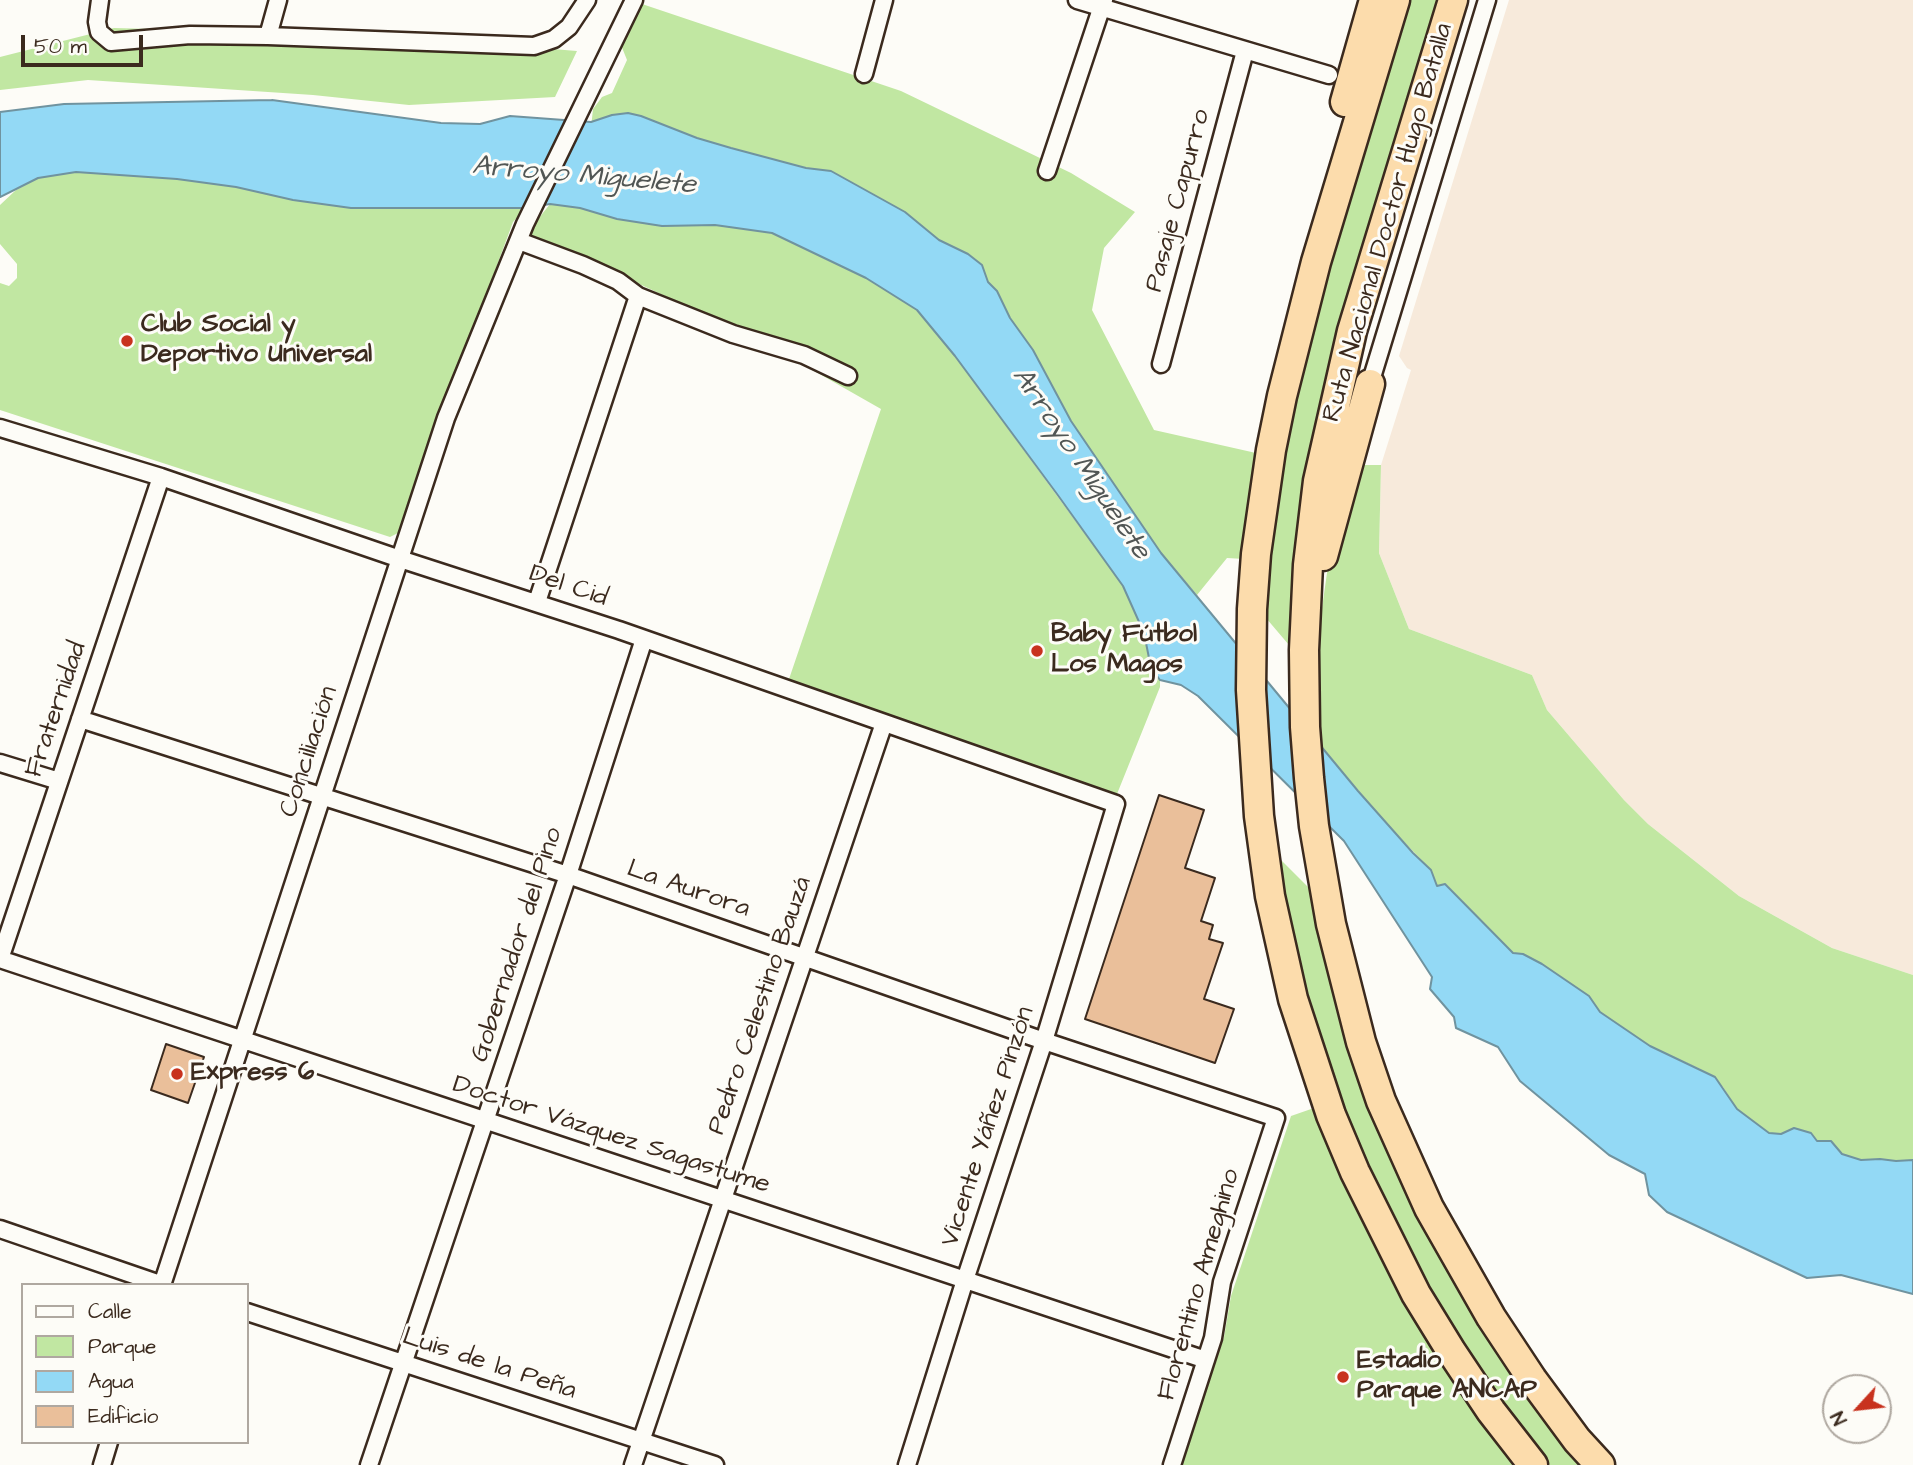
<!DOCTYPE html>
<meta charset="utf-8">
<style>
body{margin:0}
#map{position:relative;width:1913px;height:1465px;overflow:hidden;background:#fdfcf7;font-family:"Architects Daughter",sans-serif}
canvas{display:block}
.legend{position:absolute;left:21px;top:1283px;width:228px;height:161px;box-sizing:border-box;background:#fdfcf7;border:2px solid #afa8a0;margin:0;padding:9px 12px;list-style:none;font-size:21px;color:#3b2a1e}
.legend li{display:flex;align-items:center;gap:14px;height:35px}
.legend b{width:35px;border:2px solid #afa8a0}
.north{position:absolute;left:1822px;top:1374px;width:70px;height:70px;box-sizing:border-box;background:#fdfcf7;border:2px solid #afa8a0;border-radius:50%;rotate:243deg;font-size:19px;font-weight:700;line-height:28px;text-align:center;color:#3b2a1e}
.north::after{content:'';display:block;margin:auto;width:24px;height:32px;background:#c8321e;clip-path:polygon(50% 0,100% 100%,50% 72%,0 100%)}
.scale{position:absolute;left:21px;top:35px;width:122px;height:32px;box-sizing:border-box;border:4px solid #3b2a1e;border-top:0;padding-left:9px;font-size:21px;line-height:24px;white-space:nowrap;color:#3b2a1e;-webkit-text-stroke:5px #fdfcf7;paint-order:stroke}
</style>
<div id="map">
<canvas width="1913" height="1465"></canvas>
<ul class="legend">
<li><b style="height:9px;background:#fdfcf7"></b>Calle</li>
<li><b style="height:19px;background:#c1e7a2"></b>Parque</li>
<li><b style="height:19px;background:#93d9f5"></b>Agua</li>
<li><b style="height:19px;background:#eabf9a"></b>Edificio</li>
</ul>
<div class="north">N</div>
<div class="scale">50 m</div>
</div>
<script>
const c = document.querySelector('canvas').getContext('2d');
c.lineJoin = 'round';
function fill(path, color) {
  c.fillStyle = color;
  c.fill(path, 'evenodd');
}
function shape(rows) {
  const path = new Path2D();
  for (const r of rows) {
    path.moveTo(r[0], r[1]);
    for (let i = 2; i < r.length; i += 2) path.lineTo(r[i], r[i + 1]);
  }
  return path;
}
function trace(path, color, width, dash) {
  c.strokeStyle = color;
  c.lineWidth = width;
  c.lineCap = dash ? 'butt' : 'round';
  c.setLineDash(dash || []);
  c.stroke(path);
}
function label(font, color, halo, rows, align = 'center') {
  c.font = font + ' "Architects Daughter",sans-serif';
  c.lineWidth = 6;
  c.setLineDash([]);
  c.textBaseline = 'middle';
  c.strokeStyle = halo;
  c.fillStyle = color;
  for (const [text, x, y, turn = 0] of rows) {
    c.save();
    c.translate(x, y);
    c.rotate((+turn || 0) * Math.PI / 180);
    c.textAlign = isNaN(turn) ? turn : align;
    if (halo) c.strokeText(text, 0, 0);
    c.fillText(text, 0, 0);
    c.restore();
  }
}
fill(shape([
 [1509,0,1913,0,1913,975,1832,948,1739,896,1648,824,1624,800,1547,710,1532,675,1409,629,1379,553,1381,465,1411,370,1407,368,1399,356]
]), '#f7eadb');
fill(shape([
 [1411,0,1437,0,1354,277,1326,380,1310,457,1299,530,1289,645,1266,618,1269,557,1294,398,1314,324],
 [642,4,901,91,1071,173,1135,212,1104,248,1092,310,1154,430,1256,453,1244,559,1227,558,1197,595,1161,553,1071,421,1033,351,1010,318,997,291,988,282,982,265,968,254,939,240,905,212,831,171,806,168,731,148,697,138,641,116,590,137,593,109,602,97,612,93,627,60,621,45],
 [114,28,231,31,295,28,577,51,555,97,409,105,313,95,88,80,0,90,0,57],
 [76,172,177,179,236,187,293,200,351,208,526,208,513,222,398,533,390,537,0,410,0,283,9,286,17,278,17,264,0,244,0,205,16,190,38,178],
 [550,204,580,208,617,219,662,226,715,225,772,233,866,278,917,310,955,356,1123,586,1144,633,1151,668,1160,680,1160,687,1117,794,1081,784,788,682,881,409,758,339,624,277,530,239,535,223],
 [1354,465,1381,465,1379,553,1409,629,1532,675,1547,710,1624,800,1648,824,1739,896,1832,948,1913,975,1913,1160,1896,1161,1880,1159,1861,1161,1842,1154,1831,1141,1817,1141,1810,1133,1794,1128,1781,1134,1769,1133,1754,1123,1737,1109,1723,1087,1700,1069,1650,1046,1599,1012,1589,996,1542,964,1523,954,1513,953,1446,884,1437,886,1431,870,1383,820,1322,747,1316,650,1329,559],
 [1278,857,1309,888,1317,930,1354,1058,1586,1465,1550,1465,1520,1429,1465,1352,1412,1260,1371,1177,1338,1093,1313,1019,1295,950],
 [1314,1108,1349,1190,1401,1293,1459,1389,1515,1465,1180,1465,1224,1337,1231,1296,1291,1116]
]), '#c1e7a2');
const water = shape([
 [272,100,441,123,480,124,510,116,591,122,612,115,628,113,641,116,697,138,731,148,806,168,831,171,905,212,939,240,968,254,982,265,988,282,997,291,1010,318,1033,350,1071,421,1161,553,1358,791,1413,853,1431,870,1437,886,1445,884,1513,953,1523,954,1542,964,1589,996,1600,1012,1650,1046,1715,1077,1737,1109,1769,1133,1781,1134,1794,1128,1811,1133,1817,1141,1831,1141,1842,1154,1861,1160,1880,1159,1896,1161,1913,1160,1913,1294,1841,1275,1807,1278,1667,1212,1649,1195,1645,1174,1609,1155,1520,1081,1498,1047,1456,1028,1454,1017,1430,989,1432,977,1344,841,1198,696,1181,685,1160,680,1151,668,1144,633,1123,586,1057,494,955,356,917,310,866,278,772,233,715,225,662,226,617,219,580,208,550,204,526,208,351,208,293,200,236,187,177,179,76,172,38,178,0,197,0,112,64,104,272,100]
]);
fill(water, '#93d9f5');
trace(water, '#70939f', 2);
const building = shape([
 [1159,795,1204,810,1185,868,1215,878,1201,921,1213,925,1209,939,1223,943,1204,999,1234,1009,1215,1063,1085,1019,1159,795],
 [166,1044,204,1057,188,1103,151,1090,166,1044]
]);
fill(building, '#eabf9a');
trace(building, '#3b2a1e', 2);
const minor = shape([
 [100,0,97,22,99,32,111,42,190,35,268,36,534,46,554,39,569,27,587,0],
 [1077,0,1329,75],
 [268,36,278,0],
 [864,74,884,0],
 [1047,171,1104,0],
 [519,241,583,265,618,281,638,296,733,334,804,355,848,376],
 [1161,364,1245,51],
 [1370,384,1487,0],
 [0,428,161,477,400,559,619,630,1116,804,1044,1041,965,1280,907,1465],
 [537,602,638,296],
 [80,719,568,875,1044,1041,1276,1118,1222,1282,1213,1338,1172,1465],
 [0,763,59,781],
 [0,959,1206,1360],
 [0,959,161,477],
 [0,1229,163,1285],
 [162,1285,446,418,525,224,634,0],
 [247,1312,715,1465],
 [102,1465,109,1442],
 [369,1465,568,875,644,639],
 [633,1465,884,723]
]);
const trunk = shape([
 [1395,0,1316,262,1282,396,1271,450,1256,554,1252,609,1251,690,1259,816,1270,896,1293,999,1331,1115,1355,1172,1416,1294,1451,1351,1491,1411,1533,1465],
 [1453,0,1352,331,1318,481,1308,565,1304,650,1305,727,1309,778,1314,826,1331,924,1361,1042,1381,1101,1429,1208,1491,1317,1532,1379,1577,1440,1600,1465],
 [1345,102,1374,0],
 [1323,556,1370,384]
]);
trace(minor, '#3b2a1e', 21);
trace(trunk, '#3b2a1e', 33);
trace(minor, '#fdfcf7', 16);
trace(trunk, '#fcdcac', 28);
for (const [x, y, r, color] of [
 [127,341,7,"#c8321e"],
 [1037,651,7,"#c8321e"],
 [177,1074,7,"#c8321e"],
 [1343,1377,7,"#c8321e"]
]) {
  const dot = new Path2D();
  dot.arc(x, y, r, 0, 2 * Math.PI);
  c.fillStyle = color;
  c.fill(dot);
  trace(dot, '#fdfcf7', 2.5);
}
label('26px', '#3b2a1e', '#fdfcf7', [
 ["Pasaje Capurro",1179,201,-75],
 ["Ruta Nacional Doctor Hugo Batalla",1389,223,-74],
 ["Del Cid",568,587,19],
 ["Fraternidad",57,710,-71],
 ["Conciliación",310,752,-72],
 ["La Aurora",688,890,19],
 ["Gobernador del Pino",518,945,-72],
 ["Pedro Celestino Bauzá",761,1006,-71],
 ["Vicente Yáñez Pinzón",989,1127,-72],
 ["Doctor Vázquez Sagastume",611,1136,18],
 ["Florentino Ameghino",1200,1285,-74],
 ["Luis de la Peña",489,1365,18]
]);
label('bold 26px', '#3b2a1e', '#fdfcf7', [
 ["Club Social y",141,326],
 ["Deportivo Universal",141,356],
 ["Baby Fútbol",1051,636],
 ["Los Magos",1051,666],
 ["Express 6",191,1074],
 ["Estadio",1357,1362],
 ["Parque ANCAP",1357,1392]
], 'left');
label('italic 28px', '#515654', '#fdfcf7', [
 ["Arroyo Miguelete",584,177,5],
 ["Arroyo Miguelete",1080,464,56]
]);
</script>
